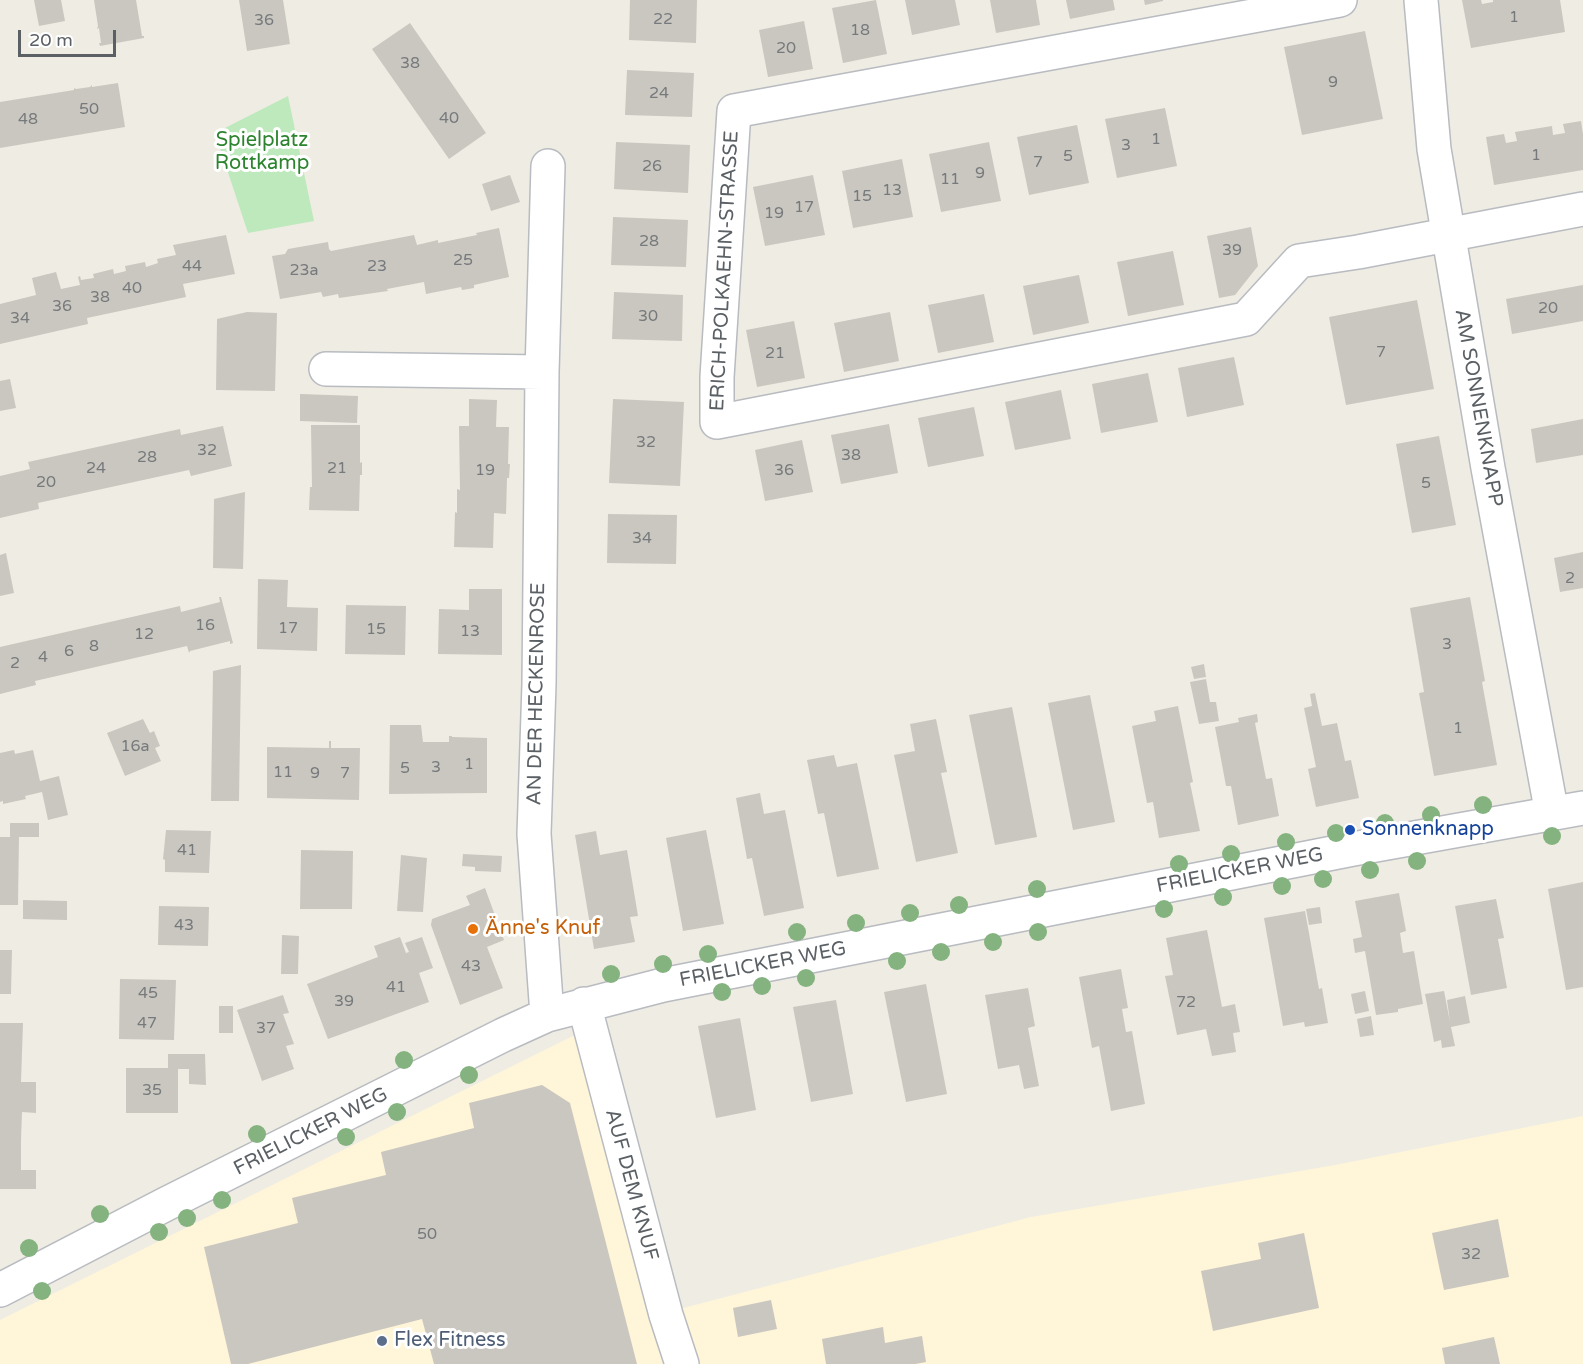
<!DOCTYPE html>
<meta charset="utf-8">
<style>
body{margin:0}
#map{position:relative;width:1583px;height:1364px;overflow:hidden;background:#efece3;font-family:"Varela Round",sans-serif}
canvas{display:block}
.scale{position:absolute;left:18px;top:30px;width:98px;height:27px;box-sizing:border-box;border:3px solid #5b6065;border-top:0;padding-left:8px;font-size:18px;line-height:21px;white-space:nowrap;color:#5b6065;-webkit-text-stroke:4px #fff;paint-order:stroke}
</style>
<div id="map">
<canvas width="1583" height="1364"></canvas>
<div class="scale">20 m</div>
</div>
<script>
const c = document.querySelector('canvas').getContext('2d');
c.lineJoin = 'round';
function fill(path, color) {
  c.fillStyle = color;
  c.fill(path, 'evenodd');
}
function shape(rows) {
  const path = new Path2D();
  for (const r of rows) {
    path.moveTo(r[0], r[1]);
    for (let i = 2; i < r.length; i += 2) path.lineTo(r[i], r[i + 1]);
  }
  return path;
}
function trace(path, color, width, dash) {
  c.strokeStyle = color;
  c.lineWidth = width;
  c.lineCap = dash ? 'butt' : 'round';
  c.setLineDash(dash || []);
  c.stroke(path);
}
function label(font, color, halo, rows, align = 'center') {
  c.font = font + ' "Varela Round",sans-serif';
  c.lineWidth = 6;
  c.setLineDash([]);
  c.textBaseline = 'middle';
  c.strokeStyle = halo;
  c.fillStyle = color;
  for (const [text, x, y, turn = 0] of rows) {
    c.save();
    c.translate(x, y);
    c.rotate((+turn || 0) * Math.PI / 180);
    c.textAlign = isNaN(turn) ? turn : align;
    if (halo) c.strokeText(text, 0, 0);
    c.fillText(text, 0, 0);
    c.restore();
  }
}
fill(shape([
 [581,1032,649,1317,1031,1217,1335,1165,1583,1116,1583,1364,0,1364,0,1320]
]), '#fff5d8');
fill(shape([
 [288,96,314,221,248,233,215,133]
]), '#bee9bd');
fill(shape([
 [34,0,61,0,65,21,39,26],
 [94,0,136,0,142,36,144,36,144,38,100,46,99,43,101,43,99,28,97,29,98,26],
 [239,0,283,0,290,44,247,51],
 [630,0,697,0,696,43,629,40],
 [876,0,887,54,843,63,832,8],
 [905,0,955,0,960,25,912,35],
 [990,0,1036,0,1040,25,996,33],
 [1066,0,1113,0,1115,10,1070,19],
 [1144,0,1163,0,1163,1,1145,5],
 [1462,0,1481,0,1482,4,1493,2,1493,0,1560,0,1565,32,1471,48],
 [804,21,813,69,768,77,759,30],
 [410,23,486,133,449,159,372,49],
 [1365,31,1383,119,1302,135,1284,47],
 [627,70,694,73,692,117,625,115],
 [118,83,125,127,0,148,0,102,74,90,74,88,76,89,90,87,92,85,92,87],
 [1165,108,1177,166,1117,178,1105,119],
 [1581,121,1583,134,1583,170,1494,185,1486,137,1504,134,1506,143,1517,141,1515,132,1552,126,1553,135,1565,133,1563,124],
 [1077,125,1089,183,1029,195,1017,137],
 [616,142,690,145,688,193,614,189],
 [989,142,1001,201,941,212,929,154],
 [902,159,913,217,853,228,842,171],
 [510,175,520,202,491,211,482,184],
 [813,175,825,235,765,246,753,187],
 [613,217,688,220,686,267,611,265],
 [1251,227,1258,266,1235,295,1219,298,1207,236],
 [499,228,509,277,474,285,474,288,462,290,461,287,426,294,424,282,387,289,388,291,339,298,338,294,323,297,321,292,280,299,272,256,285,254,288,249,328,242,329,249,331,251,414,235,417,245,438,240,438,243,477,235,476,233],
 [226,235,235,274,183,284,186,297,87,318,88,324,0,344,0,304,36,295,32,278,56,272,61,289,80,285,78,277,80,276,81,280,94,278,93,274,113,269,114,274,126,271,125,266,145,262,146,267,158,263,157,259,176,255,173,245],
 [1173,251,1184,305,1128,316,1117,262],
 [1079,275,1089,323,1033,335,1023,286],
 [1583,285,1583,321,1512,334,1506,299],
 [614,292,683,295,682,341,612,339],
 [984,294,994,342,938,353,928,305],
 [1417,300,1434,389,1346,405,1329,317],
 [247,312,277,313,275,391,216,390,217,319],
 [890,312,899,361,844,372,834,323],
 [794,321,805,378,757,387,746,330],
 [1234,357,1244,405,1187,417,1178,368],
 [1148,373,1158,422,1101,433,1092,384],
 [10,379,16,408,0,411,0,381],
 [1061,390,1071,439,1015,450,1005,402],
 [300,394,358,396,357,423,300,421],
 [469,399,497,400,496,427,509,427,508,464,510,464,509,478,507,478,506,514,494,513,493,548,454,547,455,512,457,513,457,489,460,490,459,426,469,426],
 [613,399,684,402,680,486,609,483],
 [974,407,984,456,928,467,918,418],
 [1583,419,1583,455,1536,463,1531,429],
 [889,424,898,473,841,484,831,435],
 [311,425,360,425,360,463,362,462,362,475,360,475,359,511,309,510,310,487,312,487],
 [223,426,232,466,191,476,189,470,38,503,39,509,0,518,0,476,30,469,28,462,180,429,181,435],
 [1439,436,1456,525,1412,533,1396,444],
 [802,440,813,492,765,501,755,450],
 [245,492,243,569,213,568,214,499],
 [608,514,677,515,676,564,607,563],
 [1583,552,1583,588,1560,592,1554,558],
 [6,553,14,593,0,596,0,555],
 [258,579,288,580,287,607,318,608,317,651,257,649],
 [469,589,502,589,502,655,438,654,439,609,469,610],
 [219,597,221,597,233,643,230,644,230,641,190,651,189,653,187,646,35,681,36,685,0,694,0,647,180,606,181,612,220,602],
 [1470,597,1485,681,1482,682,1497,765,1434,776,1419,693,1424,692,1410,608],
 [346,605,406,606,405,655,345,654],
 [1204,664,1206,677,1194,679,1191,667],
 [241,665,239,801,211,801,213,671],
 [1206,679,1210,702,1216,702,1219,721,1199,724,1190,682],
 [1315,693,1322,726,1337,723,1345,761,1351,760,1359,798,1316,807,1308,769,1316,767,1304,708,1312,706,1310,694],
 [1090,695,1115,822,1073,830,1048,703],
 [1178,706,1193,782,1190,783,1200,831,1159,838,1153,802,1147,803,1132,726,1156,721,1154,711],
 [1012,707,1037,837,995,845,969,715],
 [1257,714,1258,722,1255,723,1266,779,1272,778,1279,816,1238,825,1231,786,1226,786,1215,727,1239,722,1238,718],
 [143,719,150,733,154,731,160,746,155,748,161,761,125,776,107,733],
 [936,719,947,772,941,773,958,853,916,862,894,755,915,751,910,724],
 [390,725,421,725,423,742,449,742,449,736,452,736,452,737,487,738,487,793,389,794],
 [329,741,331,741,331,748,360,748,359,800,267,798,267,747,329,748],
 [14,750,15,754,33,750,40,781,59,776,68,815,48,820,42,792,25,796,26,799,3,804,3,801,0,802,0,753],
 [834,755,837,767,857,763,879,869,837,877,824,813,818,814,807,760],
 [760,793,764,814,785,810,804,908,764,916,752,858,747,859,736,798],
 [10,823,39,823,39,837,19,837,18,905,0,905,0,837,10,837],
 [166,830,211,831,209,873,165,872,165,860,163,859],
 [706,830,724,924,683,931,666,838],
 [596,831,600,855,627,850,638,916,630,917,635,942,594,949,575,835],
 [301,850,353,851,352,909,300,909],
 [463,854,502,856,501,872,475,871,475,867,462,866],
 [401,855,427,858,423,912,397,911],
 [1583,882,1583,987,1566,990,1548,889],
 [485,888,504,940,487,947,503,988,460,1005,431,925,432,919,470,905,466,896],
 [1399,893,1406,931,1400,933,1403,953,1414,951,1423,1004,1398,1009,1398,1012,1376,1015,1365,951,1355,953,1353,939,1362,937,1355,901],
 [1496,899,1504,938,1498,939,1507,988,1471,995,1455,906],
 [23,900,67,901,67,920,23,919],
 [159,906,209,907,208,946,158,945],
 [1320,907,1322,923,1309,925,1306,909],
 [1305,911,1319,989,1322,988,1328,1023,1305,1027,1304,1022,1283,1026,1264,918],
 [1207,930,1222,1007,1235,1004,1240,1032,1233,1033,1236,1052,1212,1056,1206,1029,1177,1035,1165,976,1173,975,1166,938],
 [282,935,299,936,298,974,281,974],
 [400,937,406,953,409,952,405,943,422,937,433,968,419,973,429,1002,328,1039,307,984,378,957,374,946],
 [0,950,12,950,11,994,0,994],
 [1121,969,1128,1008,1122,1009,1126,1032,1132,1031,1145,1104,1111,1111,1099,1046,1092,1048,1079,977],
 [120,979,176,980,174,1040,119,1039],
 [926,984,947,1094,906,1102,884,992],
 [1028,988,1035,1026,1028,1028,1039,1086,1024,1089,1019,1065,998,1069,985,995],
 [1365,991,1369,1011,1355,1014,1351,994],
 [1444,991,1450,1022,1447,1000,1465,996,1470,1023,1451,1027,1455,1046,1442,1048,1441,1040,1434,1042,1425,994],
 [283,995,289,1013,283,1014,294,1044,286,1046,294,1069,262,1081,237,1010],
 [836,1000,853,1094,811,1102,793,1007],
 [219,1006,233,1006,233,1033,219,1033],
 [1371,1016,1374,1035,1360,1037,1357,1019],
 [740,1018,756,1110,716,1118,698,1026],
 [0,1023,23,1023,21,1082,36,1082,36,1113,22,1112,21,1140,21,1170,36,1170,36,1189,0,1189],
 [168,1054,205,1054,206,1085,189,1084,189,1069,178,1069,178,1113,126,1113,126,1068,168,1068],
 [542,1085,570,1103,637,1364,434,1364,422,1319,248,1364,231,1364,204,1247,298,1223,292,1198,386,1175,381,1152,474,1128,469,1103],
 [1498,1219,1509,1277,1444,1290,1432,1233],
 [1304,1233,1319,1308,1213,1331,1201,1271,1261,1259,1258,1243],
 [771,1300,777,1329,738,1337,733,1308],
 [883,1327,885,1343,922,1336,926,1362,915,1364,826,1364,822,1339],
 [1494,1337,1500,1364,1445,1364,1442,1348]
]), '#cac7c0');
const minor = shape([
 [1340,0,734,111,717,377,717,422,1246,319,1299,261,1358,252,1583,209],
 [1421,0,1434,149,1488,468,1552,814],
 [326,369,542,372],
 [584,1004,666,1315,682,1364],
 [547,1015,534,834,539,684,542,372,548,166],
 [0,1290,166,1204,503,1035,547,1015,663,985,1353,849,1583,808]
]);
trace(minor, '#b8bbc0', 36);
trace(minor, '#fff', 33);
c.fillStyle = '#84b37f';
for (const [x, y] of [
 [1483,805],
 [1431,815],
 [1385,823],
 [1336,833],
 [1552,836],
 [1286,842],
 [1231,854],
 [1417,861],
 [1179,864],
 [1370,870],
 [1323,879],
 [1282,886],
 [1037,889],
 [1223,897],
 [959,905],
 [1164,909],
 [910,913],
 [856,923],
 [797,932],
 [1038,932],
 [993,942],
 [941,952],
 [708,954],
 [897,961],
 [663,964],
 [611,974],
 [806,978],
 [762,986],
 [722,992],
 [404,1060],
 [469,1075],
 [397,1112],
 [257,1134],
 [346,1137],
 [222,1200],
 [100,1214],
 [187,1218],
 [159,1232],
 [29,1248],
 [42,1291]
]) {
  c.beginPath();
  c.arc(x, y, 9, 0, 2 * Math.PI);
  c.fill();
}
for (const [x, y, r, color] of [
 [1350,830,6,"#1a4fb4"],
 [473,929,6,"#e8710a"],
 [382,1341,6,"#5c6f8a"]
]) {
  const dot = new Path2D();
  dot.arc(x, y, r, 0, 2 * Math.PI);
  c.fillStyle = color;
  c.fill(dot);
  trace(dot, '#fff', 2);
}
label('16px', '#777a7c', null, [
 ["1",1514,18],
 ["22",663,20],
 ["36",264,21],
 ["18",860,31],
 ["20",786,49],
 ["38",410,64],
 ["9",1333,83],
 ["24",659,94],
 ["50",89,110],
 ["40",449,119],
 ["48",28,120],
 ["1",1156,140],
 ["3",1126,146],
 ["1",1536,156],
 ["5",1068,157],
 ["7",1038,163],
 ["26",652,167],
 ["9",980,174],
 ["11",950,180],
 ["13",892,191],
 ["15",862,197],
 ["17",804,208],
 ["19",774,214],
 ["28",649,242],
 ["39",1232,251],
 ["25",463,261],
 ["44",192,267],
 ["23",377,267],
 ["23a",304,271],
 ["40",132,289],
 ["38",100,298],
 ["36",62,307],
 ["20",1548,309],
 ["30",648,317],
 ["34",20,319],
 ["7",1381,353],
 ["21",775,354],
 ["32",646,443],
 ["32",207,451],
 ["38",851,456],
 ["28",147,458],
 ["24",96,469],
 ["21",337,469],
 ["19",485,471],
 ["36",784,471],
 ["20",46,483],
 ["5",1426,484],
 ["34",642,539],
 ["2",1570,579],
 ["16",205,626],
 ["17",288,629],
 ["15",376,630],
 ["13",470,632],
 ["12",144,635],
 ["3",1447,645],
 ["8",94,647],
 ["6",69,652],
 ["4",43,658],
 ["2",15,664],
 ["1",1458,729],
 ["16a",135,747],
 ["1",469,765],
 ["3",436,768],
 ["5",405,769],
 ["11",283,773],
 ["9",315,774],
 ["7",345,774],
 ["41",187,851],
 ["43",184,926],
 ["43",471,967],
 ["41",396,988],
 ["45",148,994],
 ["39",344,1002],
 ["72",1186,1003],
 ["47",147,1024],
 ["37",266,1029],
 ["35",152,1091],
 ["50",427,1235],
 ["32",1471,1255]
]);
label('20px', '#2c842e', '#fff', [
 ["Spielplatz",262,141],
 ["Rottkamp",262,164]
]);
label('20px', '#5b6065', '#fff', [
 ["ERICH-POLKAEHN-STRASSE",725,271,-87],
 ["AM SONNENKNAPP",1478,408,80],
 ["AN DER HECKENROSE",537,694,-89],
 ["FRIELICKER WEG",1240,871,-11],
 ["FRIELICKER WEG",763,965,-11],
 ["FRIELICKER WEG",311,1132,-27],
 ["AUF DEM KNUF",631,1185,75]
]);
label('20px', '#164399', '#fff', [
 ["Sonnenknapp",1362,830]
], 'left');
label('20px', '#c56008', '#fff', [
 ["Änne's Knuf",485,929]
], 'left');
label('20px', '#4e5e75', '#fff', [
 ["Flex Fitness",394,1341]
], 'left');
</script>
